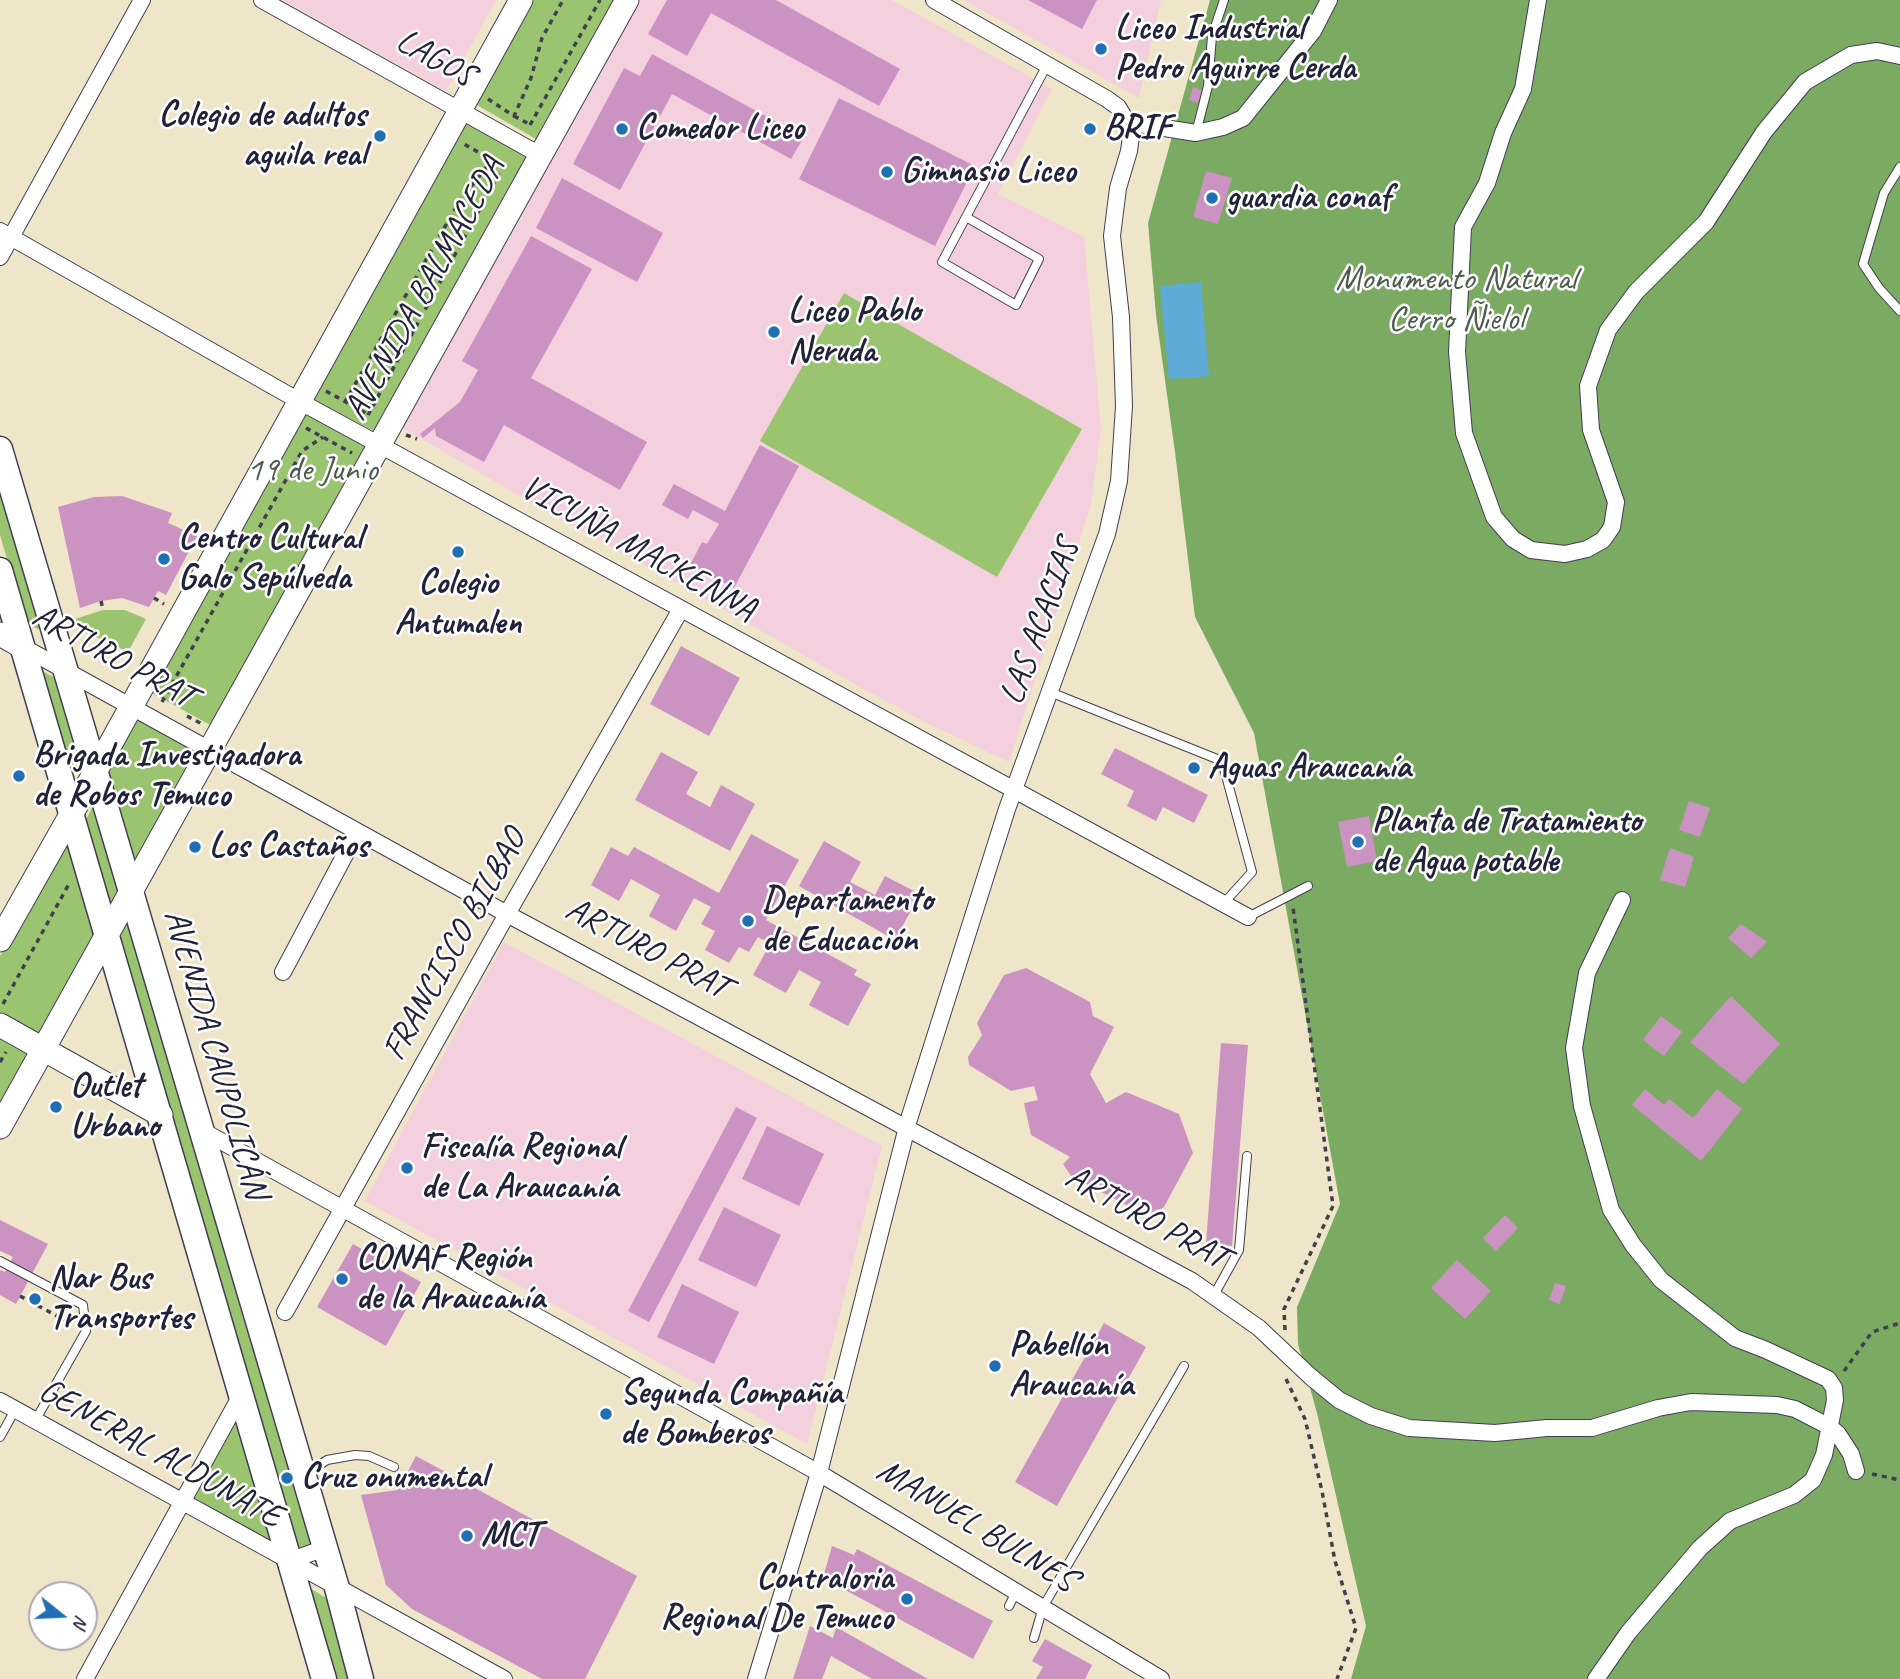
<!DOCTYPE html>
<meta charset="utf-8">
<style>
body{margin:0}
#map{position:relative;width:1900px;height:1679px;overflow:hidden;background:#efe5c9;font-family:Caveat,sans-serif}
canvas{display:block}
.north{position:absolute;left:28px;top:1581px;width:70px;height:70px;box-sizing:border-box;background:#fff;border:2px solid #a7a7b1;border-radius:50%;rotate:108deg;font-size:19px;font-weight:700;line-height:28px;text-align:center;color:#22223b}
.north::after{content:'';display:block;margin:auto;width:24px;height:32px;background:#1f6fb2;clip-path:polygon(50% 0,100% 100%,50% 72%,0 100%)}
</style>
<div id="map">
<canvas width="1900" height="1679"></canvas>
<div class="north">N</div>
</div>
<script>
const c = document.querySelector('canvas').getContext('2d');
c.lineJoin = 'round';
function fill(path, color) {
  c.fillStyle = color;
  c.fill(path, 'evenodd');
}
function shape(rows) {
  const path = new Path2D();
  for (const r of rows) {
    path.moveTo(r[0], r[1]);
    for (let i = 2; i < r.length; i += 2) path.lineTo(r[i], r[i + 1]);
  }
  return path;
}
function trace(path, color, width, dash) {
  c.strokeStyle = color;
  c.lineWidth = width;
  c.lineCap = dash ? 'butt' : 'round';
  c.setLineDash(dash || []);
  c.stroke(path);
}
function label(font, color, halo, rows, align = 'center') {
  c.font = font + ' Caveat,sans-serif';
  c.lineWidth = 5;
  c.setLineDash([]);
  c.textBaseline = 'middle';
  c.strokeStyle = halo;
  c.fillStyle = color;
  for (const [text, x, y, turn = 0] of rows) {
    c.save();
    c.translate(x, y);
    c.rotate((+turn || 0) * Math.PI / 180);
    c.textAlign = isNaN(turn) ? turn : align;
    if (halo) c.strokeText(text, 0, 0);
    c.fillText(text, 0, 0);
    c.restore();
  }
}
fill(shape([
 [283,0,496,0,446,91],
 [639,0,892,0,1052,89,998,194,1084,237,1101,429,1091,504,1009,762,923,721,867,691,686,588,542,509,403,428],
 [964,0,1161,0,1139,98],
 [504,942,882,1146,807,1444,365,1201]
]), '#f4cfdd');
fill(shape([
 [534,0,614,0,536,139,475,104],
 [463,121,529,158,376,432,310,398],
 [844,293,1082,429,997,577,760,441],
 [301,409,371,447,214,727,148,691],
 [0,487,43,631,26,624,0,535],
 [103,610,125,610,146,619,128,652,78,629,75,619],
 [39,669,57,679,81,761,71,774],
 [135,717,199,752,133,871,102,775],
 [93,806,120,891,110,910,84,823],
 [70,827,101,936,39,1037,0,1017,0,956],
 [130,907,318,1546,294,1557,113,937],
 [0,1031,31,1050,0,1108],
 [239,1414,279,1547,192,1496],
 [305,1585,336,1604,355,1679,332,1679]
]), '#9ac470');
fill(shape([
 [1210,0,1900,0,1900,1679,1351,1679,1366,1626,1317,1413,1298,1344,1297,1307,1340,1204,1254,733,1195,617,1175,452,1156,315,1148,223]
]), '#7baa62');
fill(shape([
 [1201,282,1209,376,1169,379,1160,286]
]), '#5eabd7');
fill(shape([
 [667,0,776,0,900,69,879,106,711,13,687,56,648,34],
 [1028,0,1097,0,1082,29],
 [652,54,804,137,791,159,672,94,620,190,573,164,624,68,640,76],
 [1193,87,1202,90,1198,103,1189,100],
 [839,98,975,166,935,246,799,179],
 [1206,171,1232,178,1218,224,1193,217],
 [562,178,663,233,637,282,536,228],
 [531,236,592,269,531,378,647,442,620,490,504,425,484,462,436,436,435,428,423,438,420,434,460,402,478,370,462,361],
 [760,445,799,466,734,588,690,565,702,542,707,544,719,524,693,510,688,519,662,505,674,484,725,511],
 [122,496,172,513,168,523,197,536,166,595,158,591,149,607,122,598,101,601,80,608,58,507,94,497],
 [681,646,740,678,709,736,650,704],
 [1115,748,1208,795,1194,823,1163,807,1156,821,1127,806,1134,791,1101,774],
 [661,752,698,772,686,794,710,807,721,785,755,804,730,851,635,800],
 [1689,801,1710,808,1700,837,1679,830],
 [1369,816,1377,861,1347,867,1338,822],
 [751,834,799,860,766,920,857,970,854,975,871,984,848,1026,809,1005,821,982,799,970,786,993,753,975,770,944,758,937,749,952,739,947,729,963,705,950,715,931,701,924,711,907,694,898,676,931,649,916,660,895,631,879,619,901,591,885,611,847,628,856,634,847,719,893],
 [824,841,861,862,850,882,875,895,885,876,920,894,895,940,799,886],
 [1670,848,1694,857,1685,887,1660,880],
 [1741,924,1767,942,1751,958,1728,938],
 [1026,968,1090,1002,1093,1016,1114,1027,1090,1074,1106,1103,1126,1092,1179,1114,1193,1153,1164,1207,1149,1217,1071,1176,1063,1164,1070,1157,1031,1135,1024,1103,1038,1100,1034,1086,1011,1091,969,1065,968,1057,982,1035,977,1023,1004,975],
 [1731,996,1780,1044,1743,1084,1690,1042],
 [1661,1016,1682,1032,1664,1056,1643,1040],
 [1221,1043,1248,1045,1232,1246,1206,1244],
 [1645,1089,1664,1105,1669,1099,1693,1118,1717,1089,1742,1109,1701,1161,1632,1105],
 [736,1107,757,1118,649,1322,628,1311],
 [767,1126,824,1154,799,1206,742,1179],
 [724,1207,781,1235,756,1287,698,1260],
 [1505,1215,1518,1228,1496,1251,1483,1238],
 [0,1220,48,1244,16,1304,0,1295,0,1270,5,1272,13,1257,0,1251],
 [353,1244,421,1282,386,1346,317,1307],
 [1457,1260,1491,1291,1465,1319,1431,1288],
 [1555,1283,1566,1286,1560,1304,1549,1300],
 [682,1284,739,1312,714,1364,657,1337],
 [1104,1323,1146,1347,1057,1506,1015,1482],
 [416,1456,637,1576,585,1679,542,1679,412,1609,386,1585,361,1495,398,1490],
 [832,1546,854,1555,857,1549,993,1621,973,1659,823,1578],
 [810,1626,833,1638,836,1627,928,1679,872,1679,831,1656,822,1679,793,1679],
 [1045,1639,1092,1665,1085,1679,1036,1679,1043,1667,1032,1661]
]), '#cb93c2');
const lane = shape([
 [1196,133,1208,86,1212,36,1224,0],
 [1900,167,1884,193,1863,264,1879,288,1900,311],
 [966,217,1039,259,1016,305,942,262,1047,65],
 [1050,692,1222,761,1252,872,1223,904],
 [1248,917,1308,886],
 [0,1261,83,1305,86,1331,35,1421],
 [1214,1295,1239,1250,1247,1156],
 [0,1437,15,1410],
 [306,1474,327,1460,355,1455,369,1456,394,1467],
 [1009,1606,1017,1590],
 [1034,1638,1043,1607,1184,1366]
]);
const street = shape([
 [262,0,540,155],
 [1538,0,1523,89,1503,133,1487,183,1463,227,1457,352,1464,433,1494,517,1513,539,1531,550,1565,554,1587,549,1603,540,1612,527,1616,502,1591,430,1588,386,1608,330,1636,292,1706,222,1764,132,1805,82,1851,55,1877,51,1900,56],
 [1127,122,1196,133,1223,127,1243,118,1313,31,1329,0],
 [0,231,308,406,1248,917],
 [0,257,142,0],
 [21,646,507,914,1192,1281,1259,1328],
 [283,972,357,832],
 [201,1130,819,1473,1161,1679],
 [285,1312,507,914,681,609],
 [1311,1377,1339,1400,1371,1416,1409,1428,1495,1433,1547,1428,1592,1428,1658,1408,1691,1402,1777,1405,1795,1409,1830,1427,1838,1434,1851,1454,1856,1471],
 [0,1401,504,1679],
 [289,1561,325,1548],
 [85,1679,241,1395],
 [756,1679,819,1473,909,1119,1007,809,1107,534,1119,481,1124,406,1121,317,1112,236,1118,188,1129,151,1131,136,1127,122,1118,107,1107,99,934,0],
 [1596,1679,1628,1633,1700,1548,1730,1521,1794,1495,1813,1480,1824,1455,1835,1400,1834,1388,1828,1379,1766,1350,1735,1338,1661,1280,1633,1245,1611,1210,1582,1106,1574,1048,1587,973,1622,900]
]);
const secondary = shape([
 [0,634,21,646],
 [0,940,94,774,521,0],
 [0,1025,161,1115],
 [0,1127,627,0]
]);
const primary = shape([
 [0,449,337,1588,361,1679],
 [0,570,324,1679]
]);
trace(lane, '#413f50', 10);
trace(street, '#413f50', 18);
trace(secondary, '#413f50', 25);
trace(primary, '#413f50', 27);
trace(shape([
 [488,99,514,116,531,78,542,38,563,0],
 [514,116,531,125],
 [530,125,600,0],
 [326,391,369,415],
 [345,402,459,202,492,160,464,144],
 [368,415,503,166],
 [306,428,352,453],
 [406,435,417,439],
 [154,598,164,604],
 [101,601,103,610],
 [162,702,302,451,323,437],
 [187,716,202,724],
 [3,1004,70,882],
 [0,1062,6,1052],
 [20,1296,72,1324],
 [1285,1330,1284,1309,1333,1206,1293,907],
 [1844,1371,1872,1332,1900,1323],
 [1286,1379,1305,1419,1322,1491,1335,1561,1356,1628,1337,1679],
 [1872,1474,1900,1480]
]), '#413f50', 3.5, [5, 5]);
trace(lane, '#fff', 8);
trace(street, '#fff', 16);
trace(secondary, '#fff', 23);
trace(primary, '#fff', 24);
const streetBridge = shape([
 [1259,1328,1311,1377]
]);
trace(streetBridge, '#413f50', 18, []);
trace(streetBridge, '#fff', 16);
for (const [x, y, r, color] of [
 [1101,49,7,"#1f6fb2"],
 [622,129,7,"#1f6fb2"],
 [1090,129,7,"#1f6fb2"],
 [380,136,7,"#1f6fb2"],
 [887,172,7,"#1f6fb2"],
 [1212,198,7,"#1f6fb2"],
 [774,332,7,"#1f6fb2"],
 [458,552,7,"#1f6fb2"],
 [164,559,7,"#1f6fb2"],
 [1194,768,7,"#1f6fb2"],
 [19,776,7,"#1f6fb2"],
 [1358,842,7,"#1f6fb2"],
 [195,847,7,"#1f6fb2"],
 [748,921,7,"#1f6fb2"],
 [56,1107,7,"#1f6fb2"],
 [407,1168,7,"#1f6fb2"],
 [342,1279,7,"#1f6fb2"],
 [35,1299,7,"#1f6fb2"],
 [995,1366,7,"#1f6fb2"],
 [606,1414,7,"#1f6fb2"],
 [287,1478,7,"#1f6fb2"],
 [467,1536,7,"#1f6fb2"],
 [907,1599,7,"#1f6fb2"]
]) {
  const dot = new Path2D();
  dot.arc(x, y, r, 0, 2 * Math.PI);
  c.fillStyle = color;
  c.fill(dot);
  trace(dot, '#fff', 2.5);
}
label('bold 35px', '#22223b', '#fff', [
 ["Liceo Industrial",1115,29],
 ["Pedro Aguirre Cerda",1115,69],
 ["Colegio de adultos",366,116,"right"],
 ["aguila real",366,156,"right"],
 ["Comedor Liceo",636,129],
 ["BRIF",1104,129],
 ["Gimnasio Liceo",901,172],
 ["guardia conaf",1226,198],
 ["Liceo Pablo",788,312],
 ["Neruda",788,352],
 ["Centro Cultural",178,539],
 ["Galo Sepúlveda",178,579],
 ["Colegio",458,584,"center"],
 ["Antumalen",458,624,"center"],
 ["Brigada Investigadora",33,756],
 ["de Robos Temuco",33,796],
 ["Aguas Araucanía",1208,768],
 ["Planta de Tratamiento",1372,822],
 ["de Agua potable",1372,862],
 ["Los Castaños",209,847],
 ["Departamento",762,901],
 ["de Educación",762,941],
 ["Outlet",70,1087],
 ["Urbano",70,1127],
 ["Fiscalía Regional",421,1148],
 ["de La Araucanía",421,1188],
 ["CONAF Región",356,1259],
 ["de la Araucanía",356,1299],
 ["Nar Bus",49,1279],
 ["Transportes",49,1319],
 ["Pabellón",1009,1346],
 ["Araucanía",1009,1386],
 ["Segunda Compañía",620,1394],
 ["de Bomberos",620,1434],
 ["Cruz onumental",301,1478],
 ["MCT",481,1536],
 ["Contraloria",893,1579,"right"],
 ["Regional De Temuco",893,1619,"right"]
], 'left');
label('35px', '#22223b', '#fff', [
 ["LAGOS",435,59,29],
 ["AVENIDA BALMACEDA",425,289,-61],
 ["VICUÑA MACKENNA",638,549,29],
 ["LAS ACACIAS",1041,622,-70],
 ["ARTURO PRAT",113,657,29],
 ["FRANCISCO BILBAO",455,945,-61],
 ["ARTURO PRAT",647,949,28],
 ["AVENIDA CAUPOLICÁN",215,1054,74],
 ["ARTURO PRAT",1146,1218,29],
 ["GENERAL ALDUNATE",160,1454,29],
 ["MANUEL BULNES",976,1526,31]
]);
label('35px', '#4c5b4e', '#fff', [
 ["Monumento Natural",1456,280],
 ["Cerro Ñielol",1456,320],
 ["19 de Junio",312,471]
]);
</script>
